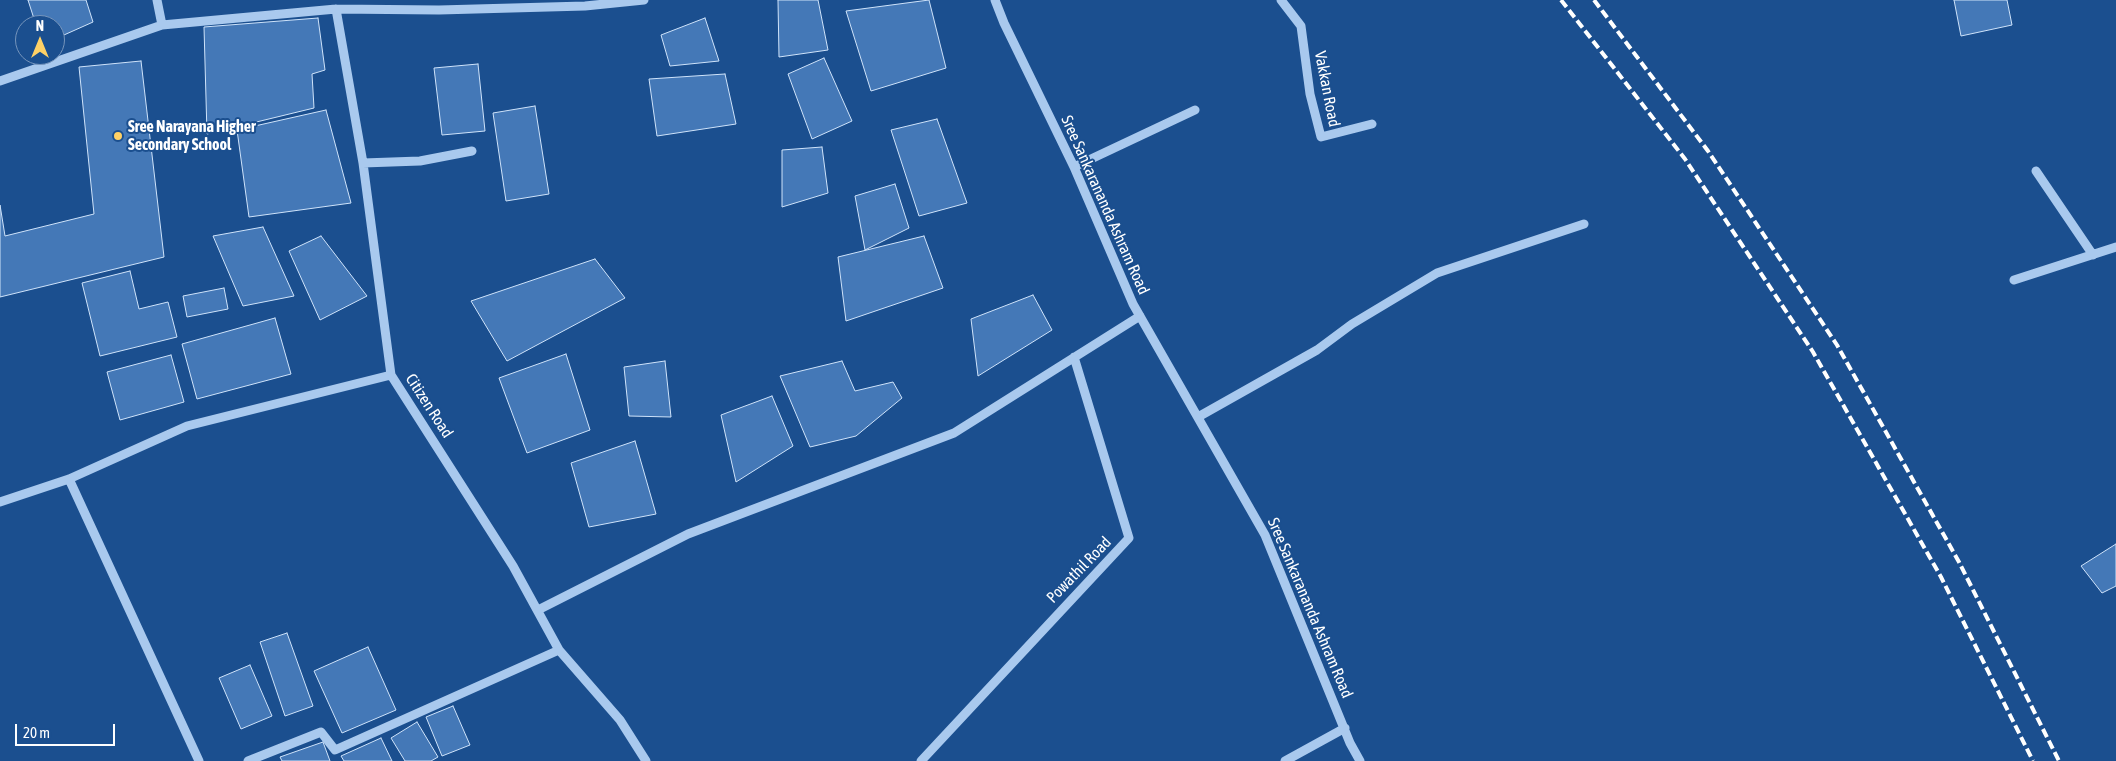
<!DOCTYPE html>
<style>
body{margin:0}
#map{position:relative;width:2116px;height:761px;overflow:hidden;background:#1b4f8f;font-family:"Asap Condensed",sans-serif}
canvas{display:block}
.north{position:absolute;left:15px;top:15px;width:50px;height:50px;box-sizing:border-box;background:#1b4f8f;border:1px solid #7695bc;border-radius:50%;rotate:0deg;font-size:14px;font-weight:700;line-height:20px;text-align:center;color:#fff}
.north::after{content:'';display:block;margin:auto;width:18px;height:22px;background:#ffd166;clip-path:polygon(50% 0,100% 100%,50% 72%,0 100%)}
.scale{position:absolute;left:15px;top:724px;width:100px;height:22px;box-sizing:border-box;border:2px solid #fff;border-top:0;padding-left:6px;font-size:15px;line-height:18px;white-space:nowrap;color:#fff;-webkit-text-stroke:4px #1b4f8f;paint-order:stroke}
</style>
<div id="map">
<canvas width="2116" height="761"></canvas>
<div class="north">N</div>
<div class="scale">20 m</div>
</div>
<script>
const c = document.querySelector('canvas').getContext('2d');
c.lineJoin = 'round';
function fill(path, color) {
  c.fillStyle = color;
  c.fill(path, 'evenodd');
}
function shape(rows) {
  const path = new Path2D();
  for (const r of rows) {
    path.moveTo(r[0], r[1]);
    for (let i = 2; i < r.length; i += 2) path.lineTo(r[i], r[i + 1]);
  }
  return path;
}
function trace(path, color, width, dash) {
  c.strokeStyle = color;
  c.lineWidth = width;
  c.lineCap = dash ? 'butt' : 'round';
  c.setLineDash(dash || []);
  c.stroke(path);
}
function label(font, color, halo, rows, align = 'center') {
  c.font = font + ' "Asap Condensed",sans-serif';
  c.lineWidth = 4;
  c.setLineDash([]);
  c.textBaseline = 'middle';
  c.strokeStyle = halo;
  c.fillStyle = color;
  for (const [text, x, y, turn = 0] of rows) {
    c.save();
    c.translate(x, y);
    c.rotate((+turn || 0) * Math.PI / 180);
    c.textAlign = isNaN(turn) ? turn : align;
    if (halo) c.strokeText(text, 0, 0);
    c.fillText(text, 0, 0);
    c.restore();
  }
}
const building = shape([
 [28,0,86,0,93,22,55,39,55,25,36,25,28,0],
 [778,0,818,0,828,50,779,57,778,0],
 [929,0,946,68,871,91,846,11,929,0],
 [1954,0,2007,0,2012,25,1961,36,1954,0],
 [318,18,325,70,312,74,314,108,207,134,204,27,318,18],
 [705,18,719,61,670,66,661,35,705,18],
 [824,58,852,121,812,139,788,74,824,58],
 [141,61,164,257,0,297,0,205,5,236,94,214,79,67,141,61],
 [478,64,485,131,442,135,434,68,478,64],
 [725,74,736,124,657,136,649,79,725,74],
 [535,106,549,194,506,201,493,113,535,106],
 [326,110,351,203,249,217,237,130,326,110],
 [937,119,967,203,919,216,891,130,937,119],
 [822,147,828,193,782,207,782,150,822,147],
 [895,184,909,228,865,250,855,196,895,184],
 [263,227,294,296,243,306,213,236,263,227],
 [321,236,367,296,320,320,289,251,321,236],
 [924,236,943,288,846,321,838,257,924,236],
 [595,259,625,298,507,361,471,301,595,259],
 [130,271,139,309,168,302,177,337,100,356,82,283,130,271],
 [224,288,228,309,187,317,183,296,224,288],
 [1033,295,1052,330,978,376,971,319,1033,295],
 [275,318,291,374,197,399,182,344,275,318],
 [566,354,590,430,527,453,499,378,566,354],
 [171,355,184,402,120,420,107,372,171,355],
 [665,361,671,417,629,416,624,367,665,361],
 [842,361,855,391,893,382,902,398,856,436,810,447,780,376,842,361],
 [772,396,793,446,736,482,721,415,772,396],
 [635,441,656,514,589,527,571,463,635,441],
 [2116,544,2116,586,2102,593,2081,566,2116,544],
 [287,633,313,706,285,716,260,642,287,633],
 [368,647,396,710,342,733,314,671,368,647],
 [250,665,272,716,241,729,219,678,250,665],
 [453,706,470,745,442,756,426,717,453,706],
 [417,722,438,757,431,761,405,761,391,738,417,722],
 [381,738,392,761,344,761,341,756,381,738],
 [323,742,330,761,282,761,280,757,323,742]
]);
fill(building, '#4478b7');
trace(building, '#cfe3fa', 1);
trace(shape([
 [157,0,162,25],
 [995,0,1004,23,1074,167,1133,304,1265,535,1350,743,1360,761],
 [1281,0,1301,26,1310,94,1321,137,1372,124],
 [336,9,363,163,391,375,513,566,559,650,620,720,646,761],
 [0,81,162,25,336,9,439,10,585,6,644,0],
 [363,163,420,161,472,151],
 [1074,167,1195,110],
 [2036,171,2093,255],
 [2014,280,2116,247],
 [1198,417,1317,350,1352,324,1437,273,1584,224],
 [69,479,199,761],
 [0,502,69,479,187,426,391,375],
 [538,610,688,534,954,433,1140,316],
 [248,761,321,732,335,750,559,650],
 [921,761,1129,538,1074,357],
 [1285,761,1345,728]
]), '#a9c9ee', 9);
trace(shape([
 [1561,0,1685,159,1813,352,1941,577,2033,761],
 [1594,0,1708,151,1837,345,1959,562,2059,761]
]), '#fff', 4, [9, 4]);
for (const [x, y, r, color] of [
 [118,136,5,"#ffd166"]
]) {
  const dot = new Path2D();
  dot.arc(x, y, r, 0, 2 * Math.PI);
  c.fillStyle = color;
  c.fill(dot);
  trace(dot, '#1b4f8f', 2);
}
label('16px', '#fff', '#1b4f8f', [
 ["Vakkan Road",1327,89,79],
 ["Sree Sankarananda Ashram Road",1105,205,66],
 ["Citizen Road",429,406,57],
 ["Powathil Road",1079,570,-46],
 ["Sree Sankarananda Ashram Road",1310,608,67]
]);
label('bold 16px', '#fff', '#1b4f8f', [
 ["Sree Narayana Higher",128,127],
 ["Secondary School",128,145]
], 'left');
</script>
